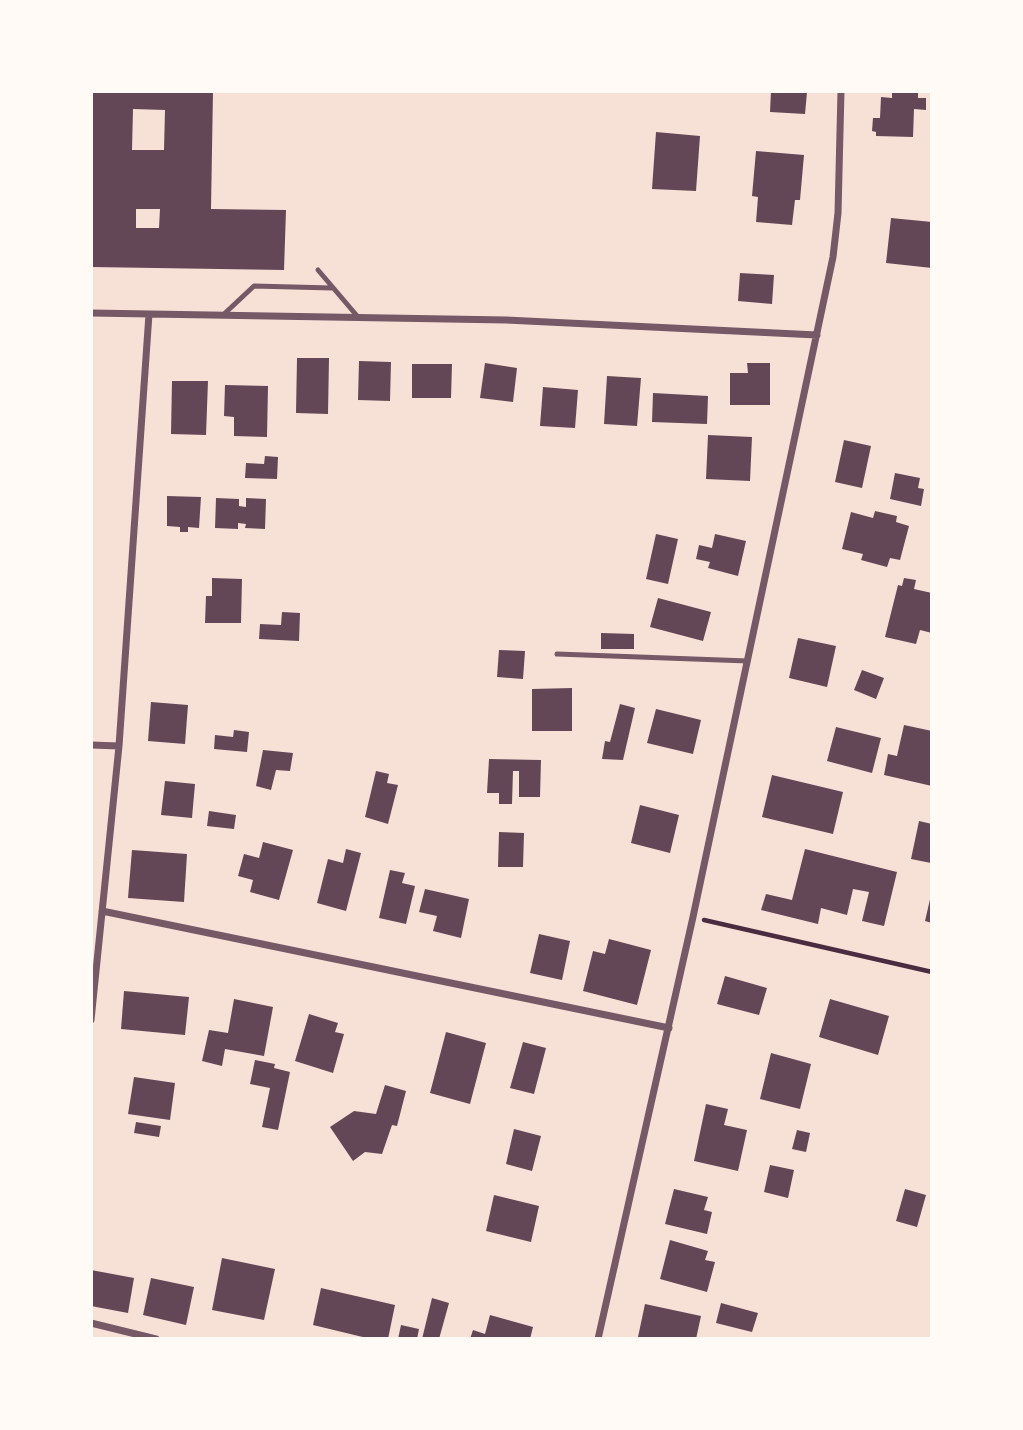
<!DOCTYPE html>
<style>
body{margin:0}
#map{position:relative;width:1023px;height:1430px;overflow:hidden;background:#f7e1d7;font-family:"Archivo Narrow",sans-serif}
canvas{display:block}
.frame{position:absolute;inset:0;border:93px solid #fffaf5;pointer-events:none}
</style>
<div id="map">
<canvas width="1023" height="1430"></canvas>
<div class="frame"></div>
</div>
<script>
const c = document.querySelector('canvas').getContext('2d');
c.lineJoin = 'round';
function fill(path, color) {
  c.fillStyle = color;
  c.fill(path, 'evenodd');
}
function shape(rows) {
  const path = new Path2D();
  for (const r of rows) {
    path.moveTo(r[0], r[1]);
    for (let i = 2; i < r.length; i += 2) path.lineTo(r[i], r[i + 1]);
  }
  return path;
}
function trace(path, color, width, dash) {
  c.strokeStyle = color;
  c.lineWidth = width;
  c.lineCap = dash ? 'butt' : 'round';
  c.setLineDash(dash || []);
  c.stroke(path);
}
fill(shape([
 [91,91,213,91,211,209,286,210,284,270,91,267],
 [133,109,165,110,164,150,132,150],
 [136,209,160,209,159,228,136,228],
 [771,91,807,92,805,114,770,112],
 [892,92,918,93,918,98,926,98,926,110,914,109,913,137,876,136,876,132,872,131,873,118,880,118,881,97,892,98],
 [656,132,700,136,696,191,652,189],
 [756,151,804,155,800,200,795,200,792,225,756,222,758,197,752,196],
 [891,218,932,222,932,268,886,263],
 [740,273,774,275,772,304,738,301],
 [297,358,329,358,328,414,296,413],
 [359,361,391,362,390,401,358,400],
 [485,363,517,368,513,402,480,398],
 [747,363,770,363,770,405,730,405,730,373,748,373],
 [412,364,452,364,451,398,412,398],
 [607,376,641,378,637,426,604,424],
 [172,381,208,381,206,435,171,434],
 [225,385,268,386,267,437,234,436,234,417,224,416],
 [543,387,578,390,575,428,540,426],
 [653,393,708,396,707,424,652,422],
 [708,435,752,437,750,481,706,479],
 [844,440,871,446,862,488,835,482],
 [265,456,278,457,277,479,245,478,246,463,264,464],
 [895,473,920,478,918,488,924,489,921,506,890,499],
 [167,496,201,497,199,528,188,527,188,532,180,532,180,527,167,526],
 [216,498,239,499,239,506,246,507,246,498,266,499,265,529,245,528,246,524,238,523,238,529,215,528],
 [875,511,897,516,896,522,909,526,900,560,890,558,887,567,861,560,863,554,842,549,851,512,873,518],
 [656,534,678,539,668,584,646,579],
 [715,534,746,541,738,576,708,568,710,562,696,559,699,545,712,548],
 [212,578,242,579,241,623,205,623,206,596,212,596],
 [904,578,916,580,914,589,932,593,932,633,920,630,916,644,885,637,898,585,902,586],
 [658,598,711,612,703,641,650,627],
 [282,612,300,613,299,641,259,639,260,624,281,625],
 [601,633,634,634,634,649,601,649],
 [798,638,836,646,827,687,789,678],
 [499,650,525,651,523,679,497,677],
 [862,670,884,678,876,699,854,690],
 [572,688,572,731,532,731,532,689],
 [151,702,188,705,185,744,148,741],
 [620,704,635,708,623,760,602,759,605,741,610,742],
 [656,709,701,720,693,754,647,743],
 [904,725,932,731,932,786,884,775,888,754,897,756],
 [836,727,881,738,872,773,827,761],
 [234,730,249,732,247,752,214,749,215,735,233,737],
 [263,750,293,753,290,771,276,770,271,790,256,786],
 [489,759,541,760,540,797,519,797,519,771,513,771,512,804,499,804,499,793,487,793],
 [376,771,389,774,387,783,398,785,388,824,365,817],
 [772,775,843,792,833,834,762,817],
 [165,781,195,784,192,818,161,815],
 [640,805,679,815,670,853,631,843],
 [209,811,236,815,234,829,207,826],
 [919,821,932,824,931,863,911,859],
 [499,832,524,833,523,867,498,867],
 [263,842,293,850,279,900,250,892,253,880,238,876,244,854,259,858],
 [346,849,361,853,346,911,317,903,328,859,343,863],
 [805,849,897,872,884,926,862,921,869,892,853,889,847,915,821,908,818,924,761,910,766,894,792,900],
 [132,850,187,854,184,902,128,898],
 [390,870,405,873,402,883,415,886,406,924,379,918],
 [425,889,469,899,461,938,433,931,437,916,419,912],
 [931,895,932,895,932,923,925,921],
 [539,934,570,941,562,980,530,973],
 [609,939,651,950,637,1005,583,991,593,951,605,954],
 [725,976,767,988,759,1015,717,1004],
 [124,991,189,997,185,1035,121,1029],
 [234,999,273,1007,264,1056,225,1049,222,1066,202,1061,209,1030,228,1033],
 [830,999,889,1016,878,1055,819,1037],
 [309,1014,338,1023,335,1032,344,1034,333,1073,295,1061],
 [446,1032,486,1043,470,1104,430,1093],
 [523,1042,546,1048,534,1094,510,1088],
 [771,1053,811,1064,800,1109,760,1099],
 [255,1060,275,1064,274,1068,290,1072,278,1130,262,1127,270,1088,250,1084],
 [134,1077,175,1083,170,1120,128,1114],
 [385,1085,406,1091,397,1126,392,1125,382,1154,365,1152,353,1161,330,1127,354,1111,376,1114],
 [706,1104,728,1109,724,1125,747,1130,738,1171,694,1161],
 [136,1122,161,1126,159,1137,134,1133],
 [514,1129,541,1136,532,1171,506,1164],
 [797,1130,810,1133,806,1152,792,1149],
 [770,1165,794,1170,788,1198,764,1192],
 [674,1189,708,1197,704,1210,712,1212,707,1234,665,1224],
 [905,1189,926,1195,917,1227,896,1221],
 [494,1195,539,1206,531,1242,486,1231],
 [670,1240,708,1251,705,1260,715,1262,707,1292,660,1279],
 [222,1258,275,1269,264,1320,212,1310],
 [91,1270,134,1278,128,1313,91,1306],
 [151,1278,194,1287,186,1325,143,1315],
 [321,1288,395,1305,388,1339,371,1339,313,1325],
 [432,1298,449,1303,439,1339,422,1339],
 [721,1303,758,1313,752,1332,716,1323],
 [645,1304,701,1316,696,1339,638,1337],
 [490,1315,533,1327,530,1339,470,1339,473,1330,485,1334],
 [401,1325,419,1329,417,1339,398,1339]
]), '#644757');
trace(shape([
 [704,920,932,972]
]), '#4a2c40', 4.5);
trace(shape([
 [318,270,358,317],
 [223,315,254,286,332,288],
 [557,654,748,661]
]), '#755966', 5);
trace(shape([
 [91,313,506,320,817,335],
 [91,745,119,746],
 [102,911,669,1028],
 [91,1020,119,746,149,314],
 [91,1323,156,1339],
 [598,1339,693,917,833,257,838,213,841,91]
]), '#755966', 7);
</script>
